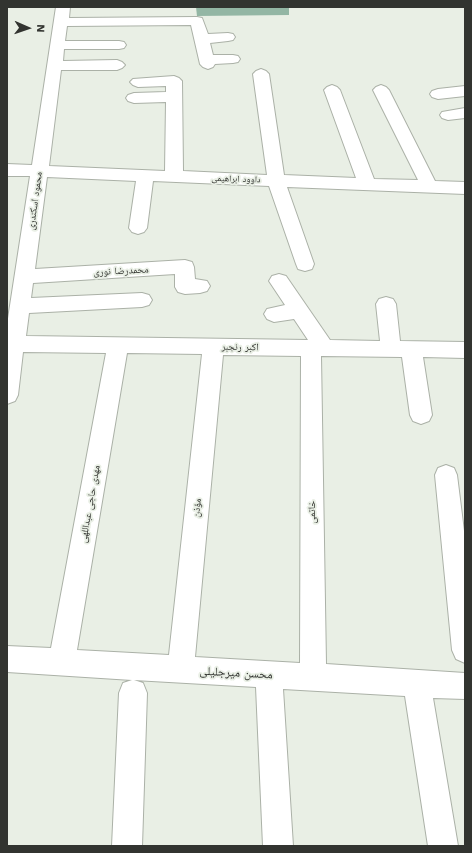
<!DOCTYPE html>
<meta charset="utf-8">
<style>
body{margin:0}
#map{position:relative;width:472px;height:853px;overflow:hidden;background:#e9efe5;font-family:"Work Sans",sans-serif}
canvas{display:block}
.frame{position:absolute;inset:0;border:8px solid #323430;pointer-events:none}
.north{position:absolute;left:8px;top:8px;width:40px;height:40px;-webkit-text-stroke:3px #e9efe5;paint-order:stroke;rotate:92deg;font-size:11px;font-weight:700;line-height:16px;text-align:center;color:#323430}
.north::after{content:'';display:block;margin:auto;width:14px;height:18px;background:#323430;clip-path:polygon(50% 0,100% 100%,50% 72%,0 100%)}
</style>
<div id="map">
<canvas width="472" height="853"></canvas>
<div class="frame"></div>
<div class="north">N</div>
</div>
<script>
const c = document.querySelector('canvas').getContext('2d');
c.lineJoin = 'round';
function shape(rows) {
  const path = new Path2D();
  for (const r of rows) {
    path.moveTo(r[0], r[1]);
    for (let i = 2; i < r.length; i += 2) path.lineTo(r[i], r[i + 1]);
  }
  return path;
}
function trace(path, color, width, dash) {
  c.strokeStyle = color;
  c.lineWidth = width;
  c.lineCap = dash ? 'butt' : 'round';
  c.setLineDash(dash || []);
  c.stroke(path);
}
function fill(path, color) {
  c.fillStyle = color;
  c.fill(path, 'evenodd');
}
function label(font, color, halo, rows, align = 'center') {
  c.font = font + ' "Work Sans","Noto Naskh Arabic",sans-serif';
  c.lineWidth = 3.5;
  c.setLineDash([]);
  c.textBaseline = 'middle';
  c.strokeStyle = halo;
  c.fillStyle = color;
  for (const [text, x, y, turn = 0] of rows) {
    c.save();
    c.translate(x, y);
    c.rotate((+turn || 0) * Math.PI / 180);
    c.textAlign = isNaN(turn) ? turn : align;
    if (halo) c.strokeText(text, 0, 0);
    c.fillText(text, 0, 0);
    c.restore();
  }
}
const minor = shape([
 [56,7,70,7,69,18,197,17,202,18,208,34,228,33,233,34,235,37,233,40,228,41,210,43,213,55,233,55,238,56,240,59,238,62,233,63,215,64,213,67,208,69,203,67,200,64,191,25,67,26,65,41,119,41,124,42,126,45,124,48,119,49,64,49,63,61,117,60,122,62,125,65,122,68,117,70,61,70,49,166,165,171,166,102,134,103,128,101,126,98,128,95,134,93,166,92,166,86,138,87,133,85,130,82,133,79,174,76,179,78,182,81,183,171,267,175,253,74,256,71,261,69,266,71,269,74,284,175,356,178,324,90,327,87,332,85,337,87,340,90,374,179,418,180,373,90,376,87,381,85,386,87,389,90,435,181,465,182,465,194,287,187,314,264,312,269,305,271,298,269,296,264,269,186,153,181,147,228,144,232,138,234,132,232,129,228,136,181,47,177,35,269,185,260,192,262,194,267,195,279,207,281,210,286,207,291,200,293,185,294,178,292,175,287,175,274,33,283,31,298,142,293,149,295,152,300,149,305,142,307,29,313,26,336,308,340,294,319,274,322,267,319,264,314,267,309,285,305,269,281,272,276,279,274,286,276,330,340,380,341,376,304,379,299,386,297,393,299,396,304,400,341,465,342,465,358,423,357,432,415,429,421,421,424,413,421,410,415,402,357,321,356,326,664,465,673,465,699,433,698,458,846,428,846,405,696,283,689,293,846,263,846,256,687,134,680,143,683,147,693,142,846,112,846,119,693,123,683,132,680,7,672,7,646,51,648,106,353,23,352,18,395,15,401,7,404,7,325,30,176,7,176,7,164,32,165,56,7],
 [127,353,202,354,169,655,77,650,127,353],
 [223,355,301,356,300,663,195,657,223,355],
 [465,86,465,96,438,99,432,97,430,94,432,91,438,89,465,86],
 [465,108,465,118,448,120,442,118,440,115,442,112,465,108],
 [446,465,454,468,457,475,465,539,465,663,456,659,452,650,435,475,438,468,446,465]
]);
trace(minor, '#abb1a7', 2);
fill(minor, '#fff');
fill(shape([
 [196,7,289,7,289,15,197,16]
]), '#93b6a4');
label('9px', '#323430', '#e9efe5', [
 ["داوود ابراهیمی",236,179,2]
]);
label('10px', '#323430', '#e9efe5', [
 ["محمود اسکندری",35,201,-82],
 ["محمدرضا نوری",121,271,-3],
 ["اکبر رنجبر",240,347,1],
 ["مهدی حاجی عبداللهی",90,504,-80],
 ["مؤذن",197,508,-84],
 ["خاتمی",312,512,-90]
]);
label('12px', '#323430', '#e9efe5', [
 ["محسن میرجلیلی",236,673,3]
]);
</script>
